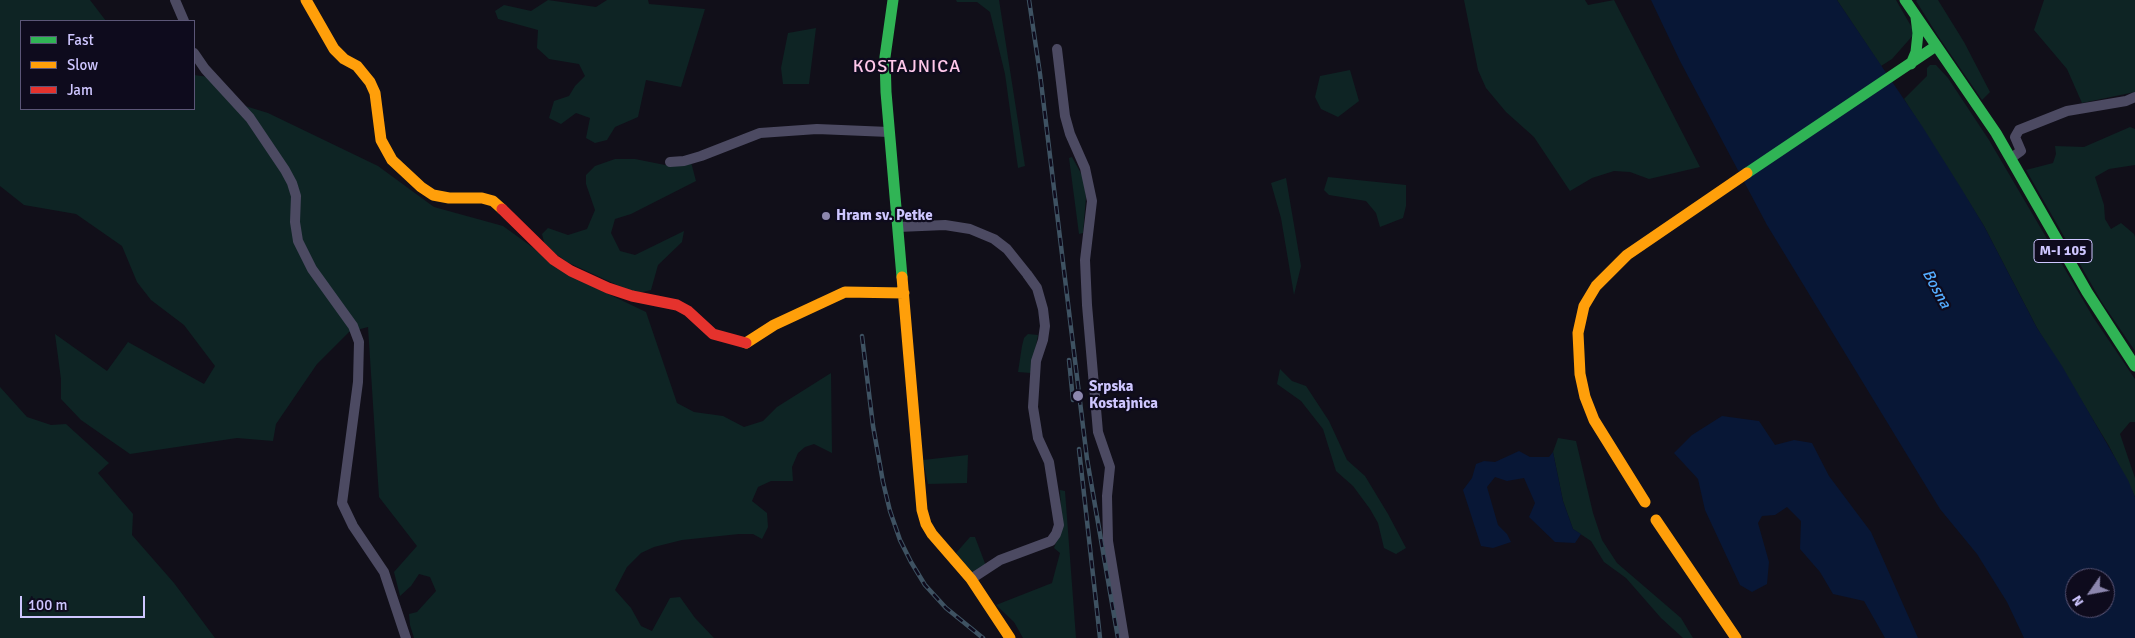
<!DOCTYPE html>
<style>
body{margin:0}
#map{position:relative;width:2135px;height:638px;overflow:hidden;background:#110f19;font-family:Signika,sans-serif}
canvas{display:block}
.legend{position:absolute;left:20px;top:20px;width:175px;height:90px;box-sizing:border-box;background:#0e0b1d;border:1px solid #5b5677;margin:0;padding:6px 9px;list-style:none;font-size:15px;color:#cec6ff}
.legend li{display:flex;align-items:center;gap:10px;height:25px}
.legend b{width:25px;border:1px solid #5b5677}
.north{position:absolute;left:2065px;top:568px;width:50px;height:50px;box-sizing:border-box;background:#0e0b1d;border:1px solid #5b5677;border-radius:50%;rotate:237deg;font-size:14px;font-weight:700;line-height:20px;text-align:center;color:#cec6ff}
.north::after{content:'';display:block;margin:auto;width:18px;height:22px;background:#8c86ae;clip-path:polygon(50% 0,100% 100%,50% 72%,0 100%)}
.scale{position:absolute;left:20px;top:596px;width:125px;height:22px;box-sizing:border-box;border:2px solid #cec6ff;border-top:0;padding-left:6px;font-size:15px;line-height:18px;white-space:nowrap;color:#cec6ff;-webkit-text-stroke:4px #0e0b1d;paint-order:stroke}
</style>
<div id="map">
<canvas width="2135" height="638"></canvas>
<ul class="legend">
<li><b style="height:6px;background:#30b455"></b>Fast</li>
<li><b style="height:6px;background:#ff9f0a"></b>Slow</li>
<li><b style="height:6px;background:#e5322d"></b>Jam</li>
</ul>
<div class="north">N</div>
<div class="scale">100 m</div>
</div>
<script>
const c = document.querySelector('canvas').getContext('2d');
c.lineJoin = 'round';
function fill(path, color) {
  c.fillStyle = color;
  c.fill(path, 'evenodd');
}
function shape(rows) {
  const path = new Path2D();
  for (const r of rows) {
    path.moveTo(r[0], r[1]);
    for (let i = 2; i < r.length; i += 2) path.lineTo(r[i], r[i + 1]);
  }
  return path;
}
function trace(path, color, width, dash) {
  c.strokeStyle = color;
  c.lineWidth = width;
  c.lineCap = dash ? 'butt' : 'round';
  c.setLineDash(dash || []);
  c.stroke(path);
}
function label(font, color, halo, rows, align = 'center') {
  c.font = font + ' Signika,sans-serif';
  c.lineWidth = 4.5;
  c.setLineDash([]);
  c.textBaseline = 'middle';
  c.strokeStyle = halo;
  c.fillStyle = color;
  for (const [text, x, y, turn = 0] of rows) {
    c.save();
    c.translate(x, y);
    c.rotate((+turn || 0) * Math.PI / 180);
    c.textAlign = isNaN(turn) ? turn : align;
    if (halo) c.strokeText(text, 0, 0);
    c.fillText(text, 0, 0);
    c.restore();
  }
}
fill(shape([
 [0,0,90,0,106,21,21,21,21,109,194,109,194,75,216,78,232,102,268,113,378,166,434,207,503,226,575,278,646,312,677,403,694,412,723,416,744,427,763,421,777,407,831,373,832,453,814,444,805,447,798,453,792,467,793,481,771,481,758,487,752,501,767,513,768,527,762,539,753,534,739,534,682,540,654,547,641,553,627,567,615,590,631,608,641,626,652,631,670,598,680,597,695,618,714,638,414,638,410,625,409,614,417,612,436,591,430,577,419,574,411,586,400,596,394,572,417,546,379,497,368,327,349,332,317,364,276,424,273,441,237,438,130,454,81,420,61,399,61,379,55,334,107,371,128,342,204,384,215,366,184,325,151,300,137,282,122,246,76,214,24,205,0,186],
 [548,0,596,7,607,0,648,0,649,4,705,9,681,87,646,80,638,117,615,127,607,140,595,143,586,138,590,118,576,113,561,124,549,118,554,101,569,96,575,86,585,76,579,64,549,59,537,48,538,30,498,19,495,11,504,5,531,11],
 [956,0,999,0,1025,166,1018,168,1005,74,990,12,977,2,957,2],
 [1464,0,1585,0,1588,5,1614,0,1700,167,1649,179,1630,172,1614,171,1592,178,1570,191,1534,137,1506,112,1486,88,1478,70],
 [1837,0,1896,0,1915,33,1892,59,1881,66],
 [1917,0,1938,0,1964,42,1990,92,1982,100,1938,36,1916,1],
 [2044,0,2135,0,2135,92,2082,103,2067,69,2034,30],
 [816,28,809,84,783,84,781,68,788,33],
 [1930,65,1936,65,1948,78,1989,140,2093,317,2135,379,2135,422,2130,422,2120,434,2135,478,2135,497,2109,446,2037,328,1984,226,1904,99,1927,76,1927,68],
 [1350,70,1359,101,1338,117,1321,109,1315,97,1320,76],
 [2130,127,2135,129,2135,165,2109,169,2095,177,2104,205,2105,219,2111,229,2121,223,2134,234,2135,237,2135,351,2101,301,2026,170,2053,163,2056,154,2055,146,2084,147],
 [1072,157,1083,177,1086,197,1083,233,1079,234,1069,158],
 [615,159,635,159,670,166,691,162,696,181,631,214,615,219,611,233,620,251,635,255,684,231,682,242,658,265,651,290,639,293,628,290,567,262,545,246,542,234,548,228,568,235,587,229,595,210,586,184,586,175,595,166],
 [1328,177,1406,185,1406,206,1403,218,1380,227,1376,213,1366,201,1329,195,1324,190],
 [1286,178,1301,266,1294,295,1281,218,1271,183],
 [1028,334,1038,335,1031,373,1018,372,1022,346,1024,338],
 [1280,369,1292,381,1306,386,1329,421,1347,460,1365,476,1388,514,1406,548,1396,554,1384,548,1378,523,1370,509,1353,486,1336,471,1323,429,1301,401,1277,384],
 [0,387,27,417,51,425,66,424,109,463,98,473,133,514,132,535,174,583,215,638,0,638],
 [1558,438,1576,441,1593,513,1602,540,1617,563,1681,618,1693,638,1683,638,1661,618,1626,578,1604,562,1591,541,1573,529,1563,501,1553,452],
 [968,455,967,483,928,484,923,460],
 [1060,490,1065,491,1076,638,1023,638,1014,622,996,605,1052,583,1060,553,1054,548,1062,527],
 [970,537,975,537,986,566,973,573,956,553]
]), '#0e2424');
fill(shape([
 [1651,0,1837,0,1922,126,1961,188,1984,226,2037,328,2062,366,2128,480,2135,497,2135,638,2024,638,2007,602,1977,554,1940,509,1767,225,1680,61],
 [2075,578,2105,578,2105,608,2075,608],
 [1722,416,1759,421,1775,445,1794,440,1812,443,1829,476,1871,532,1918,638,1885,638,1864,601,1833,594,1820,572,1800,549,1801,521,1787,507,1775,515,1762,516,1758,523,1769,562,1767,584,1752,592,1740,585,1705,510,1698,479,1674,453,1692,435],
 [1519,451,1530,457,1549,457,1553,452,1563,501,1573,529,1581,534,1575,543,1555,542,1529,517,1535,503,1524,478,1507,481,1495,477,1487,487,1498,525,1507,534,1511,542,1493,548,1481,546,1463,490,1472,478,1476,464,1484,461,1495,462]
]), '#081736');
trace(shape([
 [175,0,184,21],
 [1057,49,1065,116,1070,134,1085,168,1092,201,1085,260,1087,305,1098,432,1110,467,1107,496,1108,541,1124,638],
 [194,53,205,69,250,118,285,170,292,183,296,196,295,222,298,241,312,269,353,326,359,342,358,382,342,503,353,526,384,572,406,638],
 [2011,158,2021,151,2015,137,2019,130,2067,111,2126,101,2135,97],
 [670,162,684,161,701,156,760,133,817,129,889,132],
 [898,227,945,225,970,229,994,239,1007,249,1027,274,1037,288,1043,309,1045,326,1043,340,1036,361,1033,407,1038,438,1049,462,1059,525,1056,534,1051,541,1000,560,971,579]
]), '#4c4a62', 10);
trace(shape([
 [893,0,885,57,886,92,902,277],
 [1905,0,1996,133,2087,292,2135,366],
 [1911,64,1916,52,1918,33,1916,17],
 [1747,173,1936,46]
]), '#30b455', 11);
trace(shape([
 [306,0,334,49,344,59,357,66,370,82,375,93,381,140,392,160,421,187,433,195,449,198,482,198,493,201,502,209],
 [902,277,922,510,926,524,932,534,971,579,1010,638],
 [746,343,774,325,845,292,904,293],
 [1645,502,1594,420,1585,397,1580,374,1578,333,1584,306,1596,286,1627,255,1747,173],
 [1656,520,1736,638]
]), '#ff9f0a', 11);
trace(shape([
 [502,209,554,260,571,271,608,288,632,296,677,305,688,311,713,334,746,343]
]), '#e5322d', 11);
const rail = shape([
 [1029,0,1040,74,1087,459,1118,638],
 [862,336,873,426,883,482,890,511,900,540,911,562,925,585,946,608,983,638],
 [1069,360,1073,400],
 [1079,449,1100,638]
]);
trace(rail, '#3e5262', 4.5);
trace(rail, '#0e0b1d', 2.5, [8]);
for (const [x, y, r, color] of [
 [826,216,5,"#8c86ae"],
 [1078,396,6,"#8c86ae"]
]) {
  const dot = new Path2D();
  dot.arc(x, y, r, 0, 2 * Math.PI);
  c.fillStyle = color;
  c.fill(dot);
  trace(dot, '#0e0b1d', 2);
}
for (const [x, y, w] of [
 [2063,251,58]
]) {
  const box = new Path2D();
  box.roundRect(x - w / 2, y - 11.5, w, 23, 4);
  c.fillStyle = '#0e0b1d';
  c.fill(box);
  trace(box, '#cec6ff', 1);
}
label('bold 14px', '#cec6ff', null, [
 ["M-I 105",2063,251]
]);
label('bold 15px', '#cec6ff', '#0e0b1d', [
 ["Hram sv. Petke",836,216],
 ["Srpska",1089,387],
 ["Kostajnica",1089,404]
], 'left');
label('italic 16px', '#54acff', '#0e0b1d', [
 ["Bosna",1936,289,61]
]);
c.letterSpacing = '1px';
label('18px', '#ffc8ea', '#0e0b1d', [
 ["KOSTAJNICA",907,67]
]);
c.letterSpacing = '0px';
</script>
